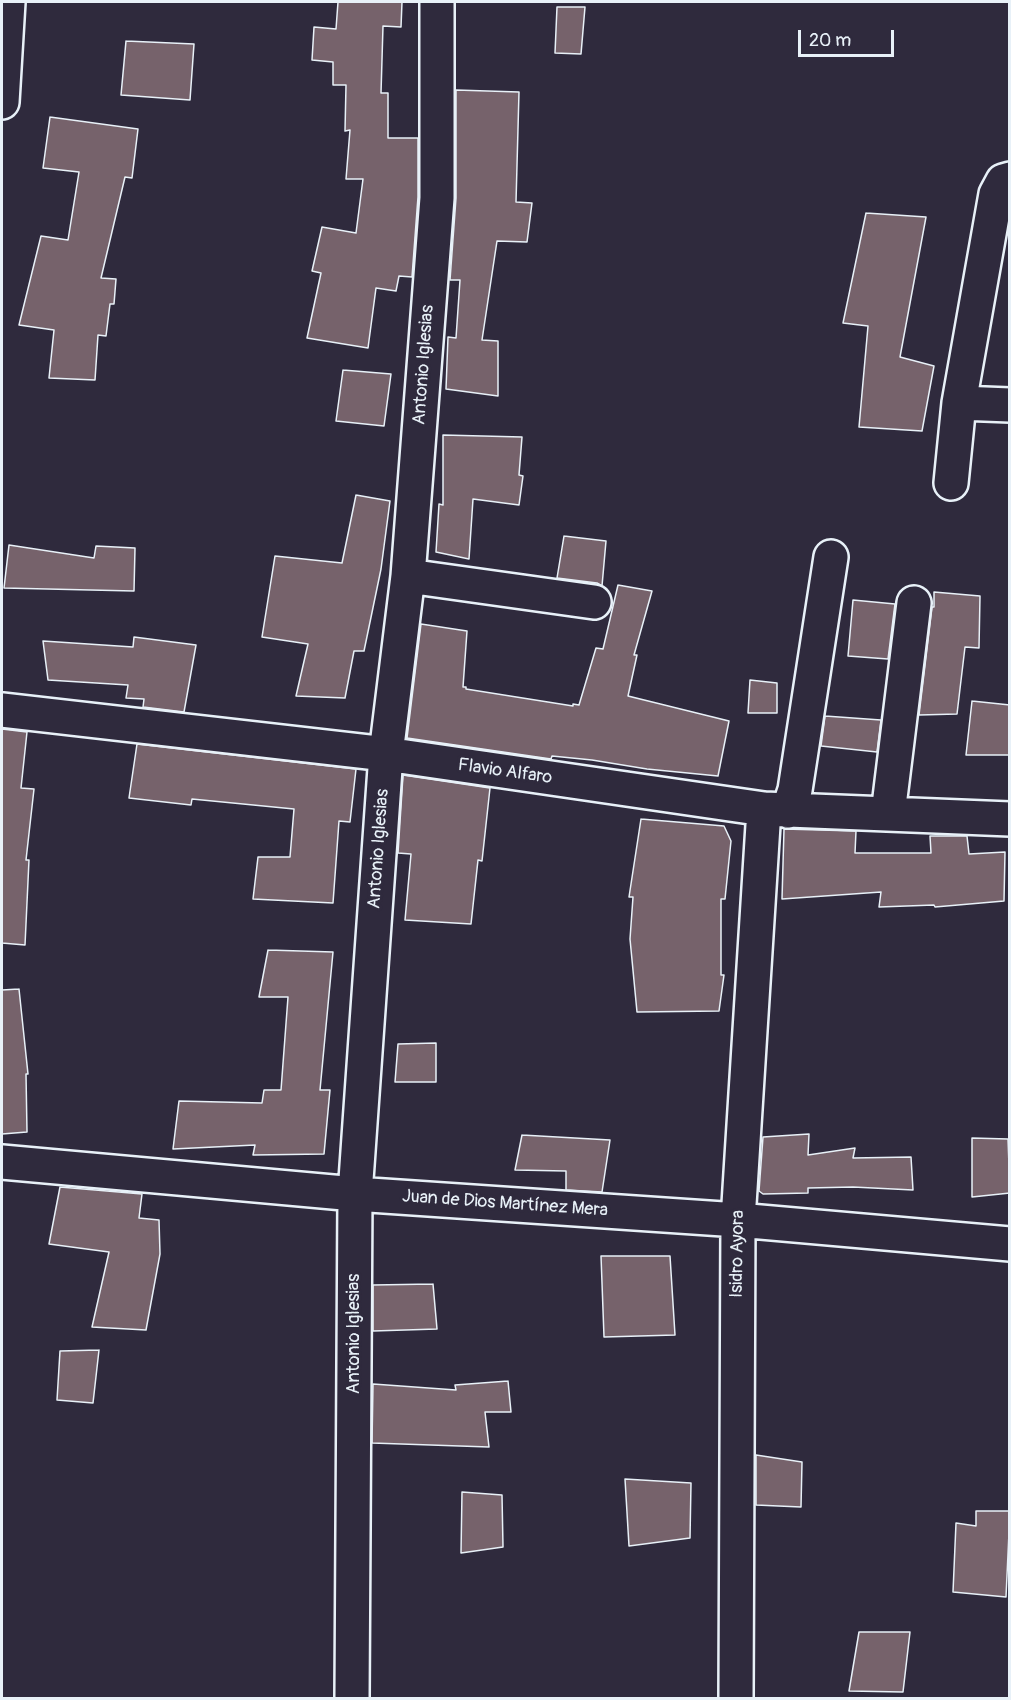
<!DOCTYPE html>
<meta charset="utf-8">
<style>
body{margin:0}
#map{position:relative;width:1011px;height:1700px;overflow:hidden;background:#2f2a3d;font-family:Pangolin,sans-serif}
canvas{display:block}
.frame{position:absolute;inset:0;border:3px solid #e8f1f8;pointer-events:none}
.scale{position:absolute;left:798px;top:30px;width:96px;height:27px;box-sizing:border-box;border:3px solid #e8f1f8;border-top:0;padding-left:8px;font-size:18px;line-height:21px;white-space:nowrap;color:#e8f1f8;-webkit-text-stroke:4px #2f2a3d;paint-order:stroke}
</style>
<div id="map">
<canvas width="1011" height="1700"></canvas>
<div class="frame"></div>
<div class="scale">20 m</div>
</div>
<script>
const c = document.querySelector('canvas').getContext('2d');
c.lineJoin = 'round';
function fill(path, color) {
  c.fillStyle = color;
  c.fill(path, 'evenodd');
}
function shape(rows) {
  const path = new Path2D();
  for (const r of rows) {
    path.moveTo(r[0], r[1]);
    for (let i = 2; i < r.length; i += 2) path.lineTo(r[i], r[i + 1]);
  }
  return path;
}
function trace(path, color, width, dash) {
  c.strokeStyle = color;
  c.lineWidth = width;
  c.lineCap = dash ? 'butt' : 'round';
  c.setLineDash(dash || []);
  c.stroke(path);
}
function label(font, color, halo, rows, align = 'center') {
  c.font = font + ' Pangolin,sans-serif';
  c.lineWidth = 6;
  c.setLineDash([]);
  c.textBaseline = 'middle';
  c.strokeStyle = halo;
  c.fillStyle = color;
  for (const [text, x, y, turn = 0] of rows) {
    c.save();
    c.translate(x, y);
    c.rotate((+turn || 0) * Math.PI / 180);
    c.textAlign = isNaN(turn) ? turn : align;
    if (halo) c.strokeText(text, 0, 0);
    c.fillText(text, 0, 0);
    c.restore();
  }
}
const building = shape([
 [338,2,402,2,401,27,383,26,381,93,388,93,388,138,418,138,418,197,412,277,399,276,396,291,376,288,368,348,307,338,321,273,312,271,322,227,356,233,363,179,346,179,350,130,345,131,346,85,333,85,333,62,312,60,314,27,336,29,338,2],
 [557,7,585,7,581,54,555,53,557,7],
 [126,41,194,44,190,100,121,95,126,41],
 [456,90,519,92,516,202,532,203,527,242,497,241,482,340,498,341,498,396,446,389,448,337,456,338,460,280,450,280,456,198,456,90],
 [50,117,138,129,132,178,125,177,101,278,116,279,114,304,110,304,106,336,98,335,95,380,49,378,54,330,19,325,41,236,68,240,79,172,43,168,50,117],
 [866,213,926,217,900,357,934,366,922,431,859,427,868,326,843,323,866,213],
 [343,370,391,374,384,426,336,421,343,370],
 [443,435,522,437,519,475,523,476,519,505,473,499,469,559,436,552,439,504,443,505,443,435],
 [356,495,390,501,381,569,364,651,354,651,345,698,296,696,308,644,262,637,275,556,342,563,356,495],
 [564,536,606,541,602,586,597,583,557,578,564,536],
 [9,545,94,558,96,546,135,548,134,591,4,588,9,545],
 [618,585,652,591,634,655,637,655,628,696,729,721,718,776,647,769,592,760,552,756,551,759,407,738,421,624,467,631,463,687,466,687,466,689,573,706,573,704,579,705,596,648,603,649,618,585],
 [934,592,980,596,979,648,965,647,957,714,919,715,932,607,934,607,934,592],
 [853,600,895,604,888,659,848,656,853,600],
 [134,637,196,645,184,712,143,707,144,699,126,698,128,685,48,680,43,641,133,647,134,637],
 [750,680,777,683,777,713,748,713,750,680],
 [972,701,1010,705,1010,755,966,755,972,701],
 [825,716,881,720,877,752,821,746,825,716],
 [2,729,27,732,21,788,34,789,26,860,29,860,25,945,2,943,2,729],
 [137,744,356,769,350,822,339,821,333,903,253,899,258,857,290,857,294,809,192,799,191,805,129,798,137,744],
 [403,775,490,788,482,861,478,860,471,924,405,920,411,854,398,853,403,775],
 [641,819,724,826,731,841,725,899,721,899,721,975,724,975,719,1011,637,1012,630,939,633,897,629,897,641,819],
 [784,829,856,831,855,853,931,853,930,836,967,836,969,854,1005,852,1004,901,935,907,934,905,879,907,881,892,782,899,784,829],
 [268,950,333,952,320,1090,330,1090,324,1154,253,1155,255,1145,173,1149,179,1101,262,1103,264,1090,281,1090,288,997,259,997,268,950],
 [19,989,28,1074,26,1074,27,1132,2,1134,2,990,19,989],
 [436,1043,436,1082,395,1082,398,1044,436,1043],
 [809,1134,808,1155,855,1148,853,1158,911,1157,913,1190,853,1187,808,1188,808,1193,763,1194,759,1191,763,1137,809,1134],
 [522,1135,610,1140,602,1192,566,1190,566,1171,515,1170,522,1135],
 [972,1138,1008,1139,1010,1193,972,1197,972,1138],
 [60,1187,142,1194,139,1218,159,1220,160,1254,146,1330,92,1327,109,1252,49,1244,60,1187],
 [601,1256,670,1256,675,1335,604,1337,601,1256],
 [433,1284,437,1329,373,1331,373,1285,433,1284],
 [99,1350,93,1403,57,1400,60,1351,99,1350],
 [508,1381,511,1412,485,1412,489,1447,372,1443,373,1384,456,1390,455,1385,508,1381],
 [756,1455,802,1462,801,1507,756,1505,756,1455],
 [625,1479,691,1483,690,1538,629,1546,625,1479],
 [462,1492,502,1495,503,1547,461,1553,462,1492],
 [976,1511,1010,1511,1006,1597,953,1592,956,1523,976,1526,976,1511],
 [859,1632,910,1632,903,1692,849,1691,859,1632]
]);
fill(building, '#76626b');
trace(building, '#e8f1f8', 1.5);
const minor = shape([
 [2,102,8,2],
 [959,403,1010,405],
 [951,483,959,403,996,194,1003,181,1010,179],
 [408,576,594,602],
 [2,710,386,754,764,809,1010,819],
 [788,811,795,790,831,557],
 [888,814,914,603],
 [2,1162,355,1194,738,1220,1010,1244],
 [352,1698,355,1194,386,754,408,576,437,198,437,2],
 [736,1698,738,1220,764,809]
]);
trace(minor, '#e8f1f8', 38);
trace(minor, '#2f2a3d', 33);
label('18px', '#e8f1f8', '#2f2a3d', [
 ["Antonio Iglesias",424,365,-86],
 ["Flavio Alfaro",505,772,8],
 ["Antonio Iglesias",379,849,-86],
 ["Juan de Dios Martínez Mera",505,1204,4],
 ["Isidro Ayora",738,1254,-89],
 ["Antonio Iglesias",354,1334,-90]
]);
</script>
